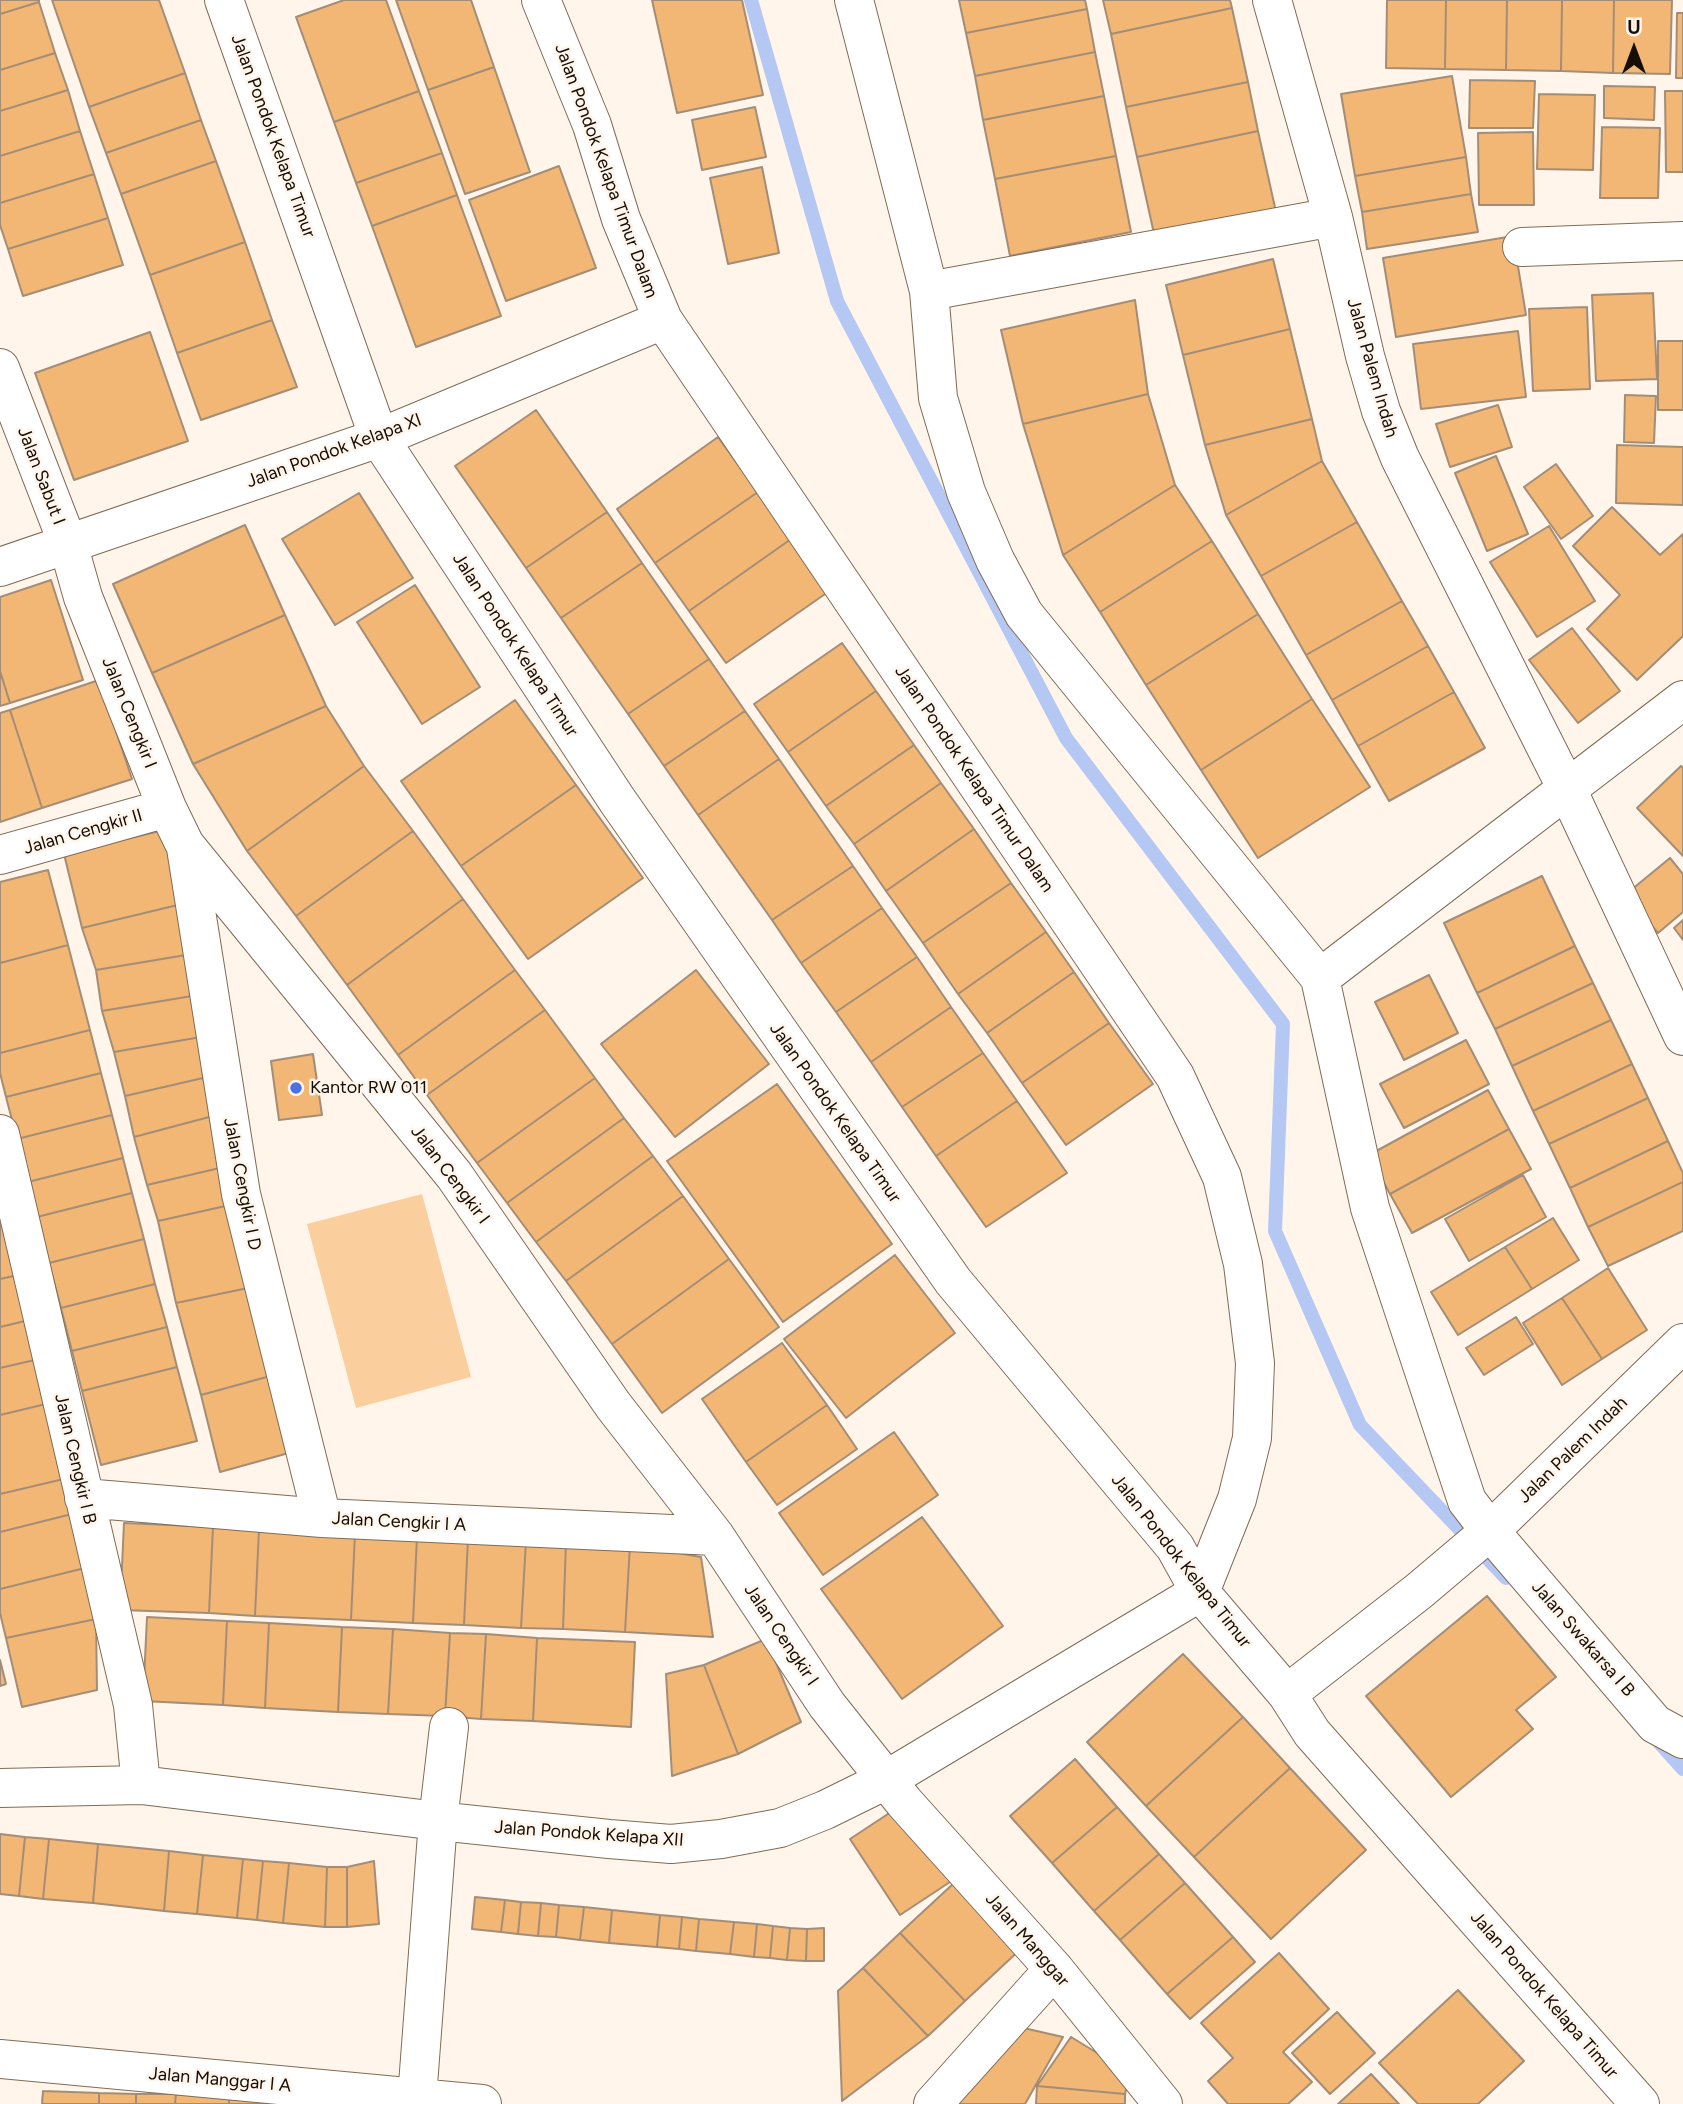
<!DOCTYPE html>
<style>
body{margin:0}
#map{position:relative;width:1683px;height:2104px;overflow:hidden;background:#fff5eb;font-family:Figtree,sans-serif}
canvas{display:block}
.north{position:absolute;left:1599px;top:14px;width:70px;height:70px;-webkit-text-stroke:5px #fff5eb;paint-order:stroke;rotate:0deg;font-size:19px;font-weight:700;line-height:28px;text-align:center;color:#160e06}
.north::after{content:'';display:block;margin:auto;width:24px;height:32px;background:#160e06;clip-path:polygon(50% 0,100% 100%,50% 72%,0 100%)}
</style>
<div id="map">
<canvas width="1683" height="2104"></canvas>
<div class="north">U</div>
</div>
<script>
const c = document.querySelector('canvas').getContext('2d');
c.lineJoin = 'round';
function fill(path, color) {
  c.fillStyle = color;
  c.fill(path, 'evenodd');
}
function shape(rows) {
  const path = new Path2D();
  for (const r of rows) {
    path.moveTo(r[0], r[1]);
    for (let i = 2; i < r.length; i += 2) path.lineTo(r[i], r[i + 1]);
  }
  return path;
}
function trace(path, color, width, dash) {
  c.strokeStyle = color;
  c.lineWidth = width;
  c.lineCap = dash ? 'butt' : 'round';
  c.setLineDash(dash || []);
  c.stroke(path);
}
function label(font, color, halo, rows, align = 'center') {
  c.font = font + ' Figtree,sans-serif';
  c.lineWidth = 5;
  c.setLineDash([]);
  c.textBaseline = 'middle';
  c.strokeStyle = halo;
  c.fillStyle = color;
  for (const [text, x, y, turn = 0] of rows) {
    c.save();
    c.translate(x, y);
    c.rotate((+turn || 0) * Math.PI / 180);
    c.textAlign = isNaN(turn) ? turn : align;
    if (halo) c.strokeText(text, 0, 0);
    c.fillText(text, 0, 0);
    c.restore();
  }
}
fill(shape([
 [422,1194,471,1377,356,1408,307,1224]
]), '#fbce9d');
trace(shape([
 [751,0,837,301,1066,738,1283,1024,1275,1231,1360,1425,1506,1578],
 [1658,1741,1683,1769]
]), '#b5c7f3', 14);
const building = shape([
 [0,0,39,0,39,2,0,14,0,0],
 [52,0,159,0,185,73,89,107,52,0],
 [344,0,386,0,419,91,334,122,296,17,344,0],
 [396,0,471,0,494,67,428,90,396,0],
 [652,0,742,0,763,95,677,113,652,0],
 [959,0,1085,0,1087,9,966,33,959,0],
 [1103,0,1230,0,1232,8,1111,34,1103,0],
 [1387,0,1446,0,1445,69,1386,68,1387,0],
 [1446,0,1507,0,1506,70,1445,69,1446,0],
 [1507,0,1562,0,1561,71,1506,70,1507,0],
 [1562,0,1614,0,1613,73,1561,71,1562,0],
 [1614,0,1672,0,1670,74,1613,73,1614,0],
 [39,2,55,53,0,70,0,14,39,2],
 [1232,8,1248,82,1126,107,1111,34,1232,8],
 [1087,9,1095,52,975,76,966,33,1087,9],
 [1677,13,1683,13,1683,78,1676,78,1677,13],
 [1095,52,1104,96,983,120,975,76,1095,52],
 [55,53,68,90,0,111,0,70,55,53],
 [494,67,530,172,465,194,428,90,494,67],
 [185,73,201,120,106,153,89,107,185,73],
 [1452,76,1466,157,1355,176,1341,94,1452,76],
 [1470,80,1535,81,1533,128,1469,128,1470,80],
 [1248,82,1258,131,1137,157,1126,107,1248,82],
 [1604,86,1655,87,1654,120,1604,118,1604,86],
 [68,90,80,131,0,156,0,111,68,90],
 [419,91,442,153,356,183,334,122,419,91],
 [1665,91,1683,91,1683,172,1666,172,1665,91],
 [1539,94,1595,95,1593,170,1537,169,1539,94],
 [1104,96,1116,156,995,179,983,120,1104,96],
 [755,107,766,157,702,170,692,120,755,107],
 [201,120,216,161,121,194,106,153,201,120],
 [1602,127,1660,128,1658,198,1600,198,1602,127],
 [80,131,94,174,0,203,0,156,80,131],
 [1258,131,1278,221,1157,247,1137,157,1258,131],
 [1533,132,1534,205,1479,205,1478,133,1533,132],
 [442,153,457,195,372,226,356,183,442,153],
 [1116,156,1131,232,1010,256,995,179,1116,156],
 [1466,157,1471,194,1362,212,1355,176,1466,157],
 [216,161,245,242,150,275,121,194,216,161],
 [559,166,596,268,506,301,469,200,559,166],
 [762,167,779,253,728,264,710,178,762,167],
 [94,174,108,218,8,249,0,225,0,203,94,174],
 [1471,194,1478,232,1367,249,1362,212,1471,194],
 [457,195,501,316,416,347,372,226,457,195],
 [108,218,123,265,23,296,8,249,108,218],
 [1513,236,1526,315,1396,337,1383,258,1513,236],
 [245,242,272,320,177,353,150,275,245,242],
 [1273,259,1290,329,1183,355,1166,285,1273,259],
 [1653,293,1657,379,1596,381,1592,295,1653,293],
 [1135,300,1148,394,1023,424,1001,330,1135,300],
 [1587,307,1590,389,1533,391,1529,309,1587,307],
 [272,320,297,387,201,420,177,353,272,320],
 [1290,329,1312,419,1205,445,1183,355,1290,329],
 [1518,331,1526,397,1421,409,1413,344,1518,331],
 [150,332,188,441,74,480,35,373,150,332],
 [1658,341,1683,341,1683,410,1658,410,1658,341],
 [1148,394,1175,485,1063,555,1023,424,1148,394],
 [1625,395,1656,396,1654,443,1624,442,1625,395],
 [1498,405,1512,447,1450,467,1436,424,1498,405],
 [536,410,607,512,526,568,455,466,536,410],
 [1312,419,1322,461,1226,515,1205,445,1312,419],
 [718,437,758,492,655,563,617,509,718,437],
 [1617,445,1683,447,1683,505,1616,503,1617,445],
 [1496,456,1528,534,1487,551,1455,473,1496,456],
 [1322,461,1357,522,1261,576,1226,515,1322,461],
 [1556,464,1593,516,1561,539,1524,487,1556,464],
 [1175,485,1212,541,1100,612,1063,555,1175,485],
 [758,492,791,539,689,611,655,563,758,492],
 [359,493,413,578,335,625,282,539,359,493],
 [1612,507,1660,555,1683,534,1683,636,1637,680,1587,629,1620,595,1573,546,1612,507],
 [607,512,642,563,561,618,526,568,607,512],
 [1357,522,1402,601,1306,655,1261,576,1357,522],
 [245,525,285,615,152,673,113,584,245,525],
 [1549,526,1595,601,1537,637,1490,562,1549,526],
 [791,539,828,592,726,663,689,611,791,539],
 [1212,541,1258,614,1146,685,1100,612,1212,541],
 [642,563,709,659,628,714,561,618,642,563],
 [51,580,83,680,10,703,0,671,0,597,51,580],
 [415,585,480,687,422,724,357,622,415,585],
 [1402,601,1428,646,1332,700,1306,655,1402,601],
 [1258,614,1312,699,1201,770,1146,685,1258,614],
 [285,615,326,706,193,764,152,673,285,615],
 [1572,628,1620,691,1578,723,1529,660,1572,628],
 [842,643,876,691,788,752,754,704,842,643],
 [1428,646,1454,692,1358,746,1332,700,1428,646],
 [709,659,745,711,664,766,628,714,709,659],
 [0,671,10,703,0,706,0,671],
 [99,680,132,779,42,808,10,710,99,680],
 [876,691,914,745,826,806,788,752,876,691],
 [1454,692,1485,748,1389,801,1358,746,1454,692],
 [1312,699,1370,787,1258,858,1201,770,1312,699],
 [515,700,576,785,461,866,401,781,515,700],
 [326,706,364,766,247,851,193,764,326,706],
 [10,710,42,808,0,822,0,713,10,710],
 [745,711,779,759,698,815,664,766,745,711],
 [914,745,941,783,854,844,826,806,914,745],
 [779,759,853,866,772,920,698,815,779,759],
 [364,766,413,831,296,916,247,851,364,766],
 [1681,766,1683,768,1683,856,1637,808,1681,766],
 [941,783,974,829,886,891,854,844,941,783],
 [576,785,643,878,528,959,461,866,576,785],
 [168,829,186,903,82,928,64,854,168,829],
 [974,829,1011,883,923,943,886,891,974,829],
 [413,831,463,899,347,985,296,916,413,831],
 [1670,858,1683,874,1683,912,1658,933,1625,895,1670,858],
 [853,866,882,908,801,963,772,920,853,866],
 [48,870,68,945,0,963,0,882,48,870],
 [1542,876,1575,946,1477,993,1444,923,1542,876],
 [1011,883,1046,932,958,994,923,943,1011,883],
 [463,899,515,970,398,1055,347,985,463,899],
 [186,903,192,954,96,970,82,928,186,903],
 [882,908,917,957,836,1012,801,963,882,908],
 [1683,920,1683,940,1674,928,1683,920],
 [1046,932,1074,972,987,1033,958,994,1046,932],
 [68,945,90,1030,0,1053,0,963,68,945],
 [1575,946,1593,983,1495,1029,1477,993,1575,946],
 [192,954,198,995,102,1011,96,970,192,954],
 [917,957,951,1007,871,1062,836,1012,917,957],
 [515,970,545,1010,427,1095,398,1055,515,970],
 [696,970,769,1064,675,1137,601,1044,696,970],
 [1074,972,1109,1023,1022,1083,987,1033,1074,972],
 [1429,975,1458,1033,1404,1060,1375,1002,1429,975],
 [1593,983,1611,1020,1512,1066,1495,1029,1593,983],
 [198,995,201,1037,114,1052,102,1011,198,995],
 [951,1007,983,1053,902,1107,871,1062,951,1007],
 [545,1010,595,1078,477,1163,427,1095,545,1010],
 [1611,1020,1632,1064,1533,1111,1512,1066,1611,1020],
 [1109,1023,1153,1084,1066,1145,1022,1083,1109,1023],
 [90,1030,101,1073,6,1097,0,1073,0,1053,90,1030],
 [201,1037,203,1078,125,1096,114,1052,201,1037],
 [1466,1040,1489,1084,1404,1128,1380,1084,1466,1040],
 [983,1053,1017,1101,936,1156,902,1107,983,1053],
 [313,1054,322,1115,279,1120,271,1061,313,1054],
 [1632,1064,1648,1098,1549,1144,1533,1111,1632,1064],
 [101,1073,112,1115,17,1139,6,1097,101,1073],
 [203,1078,213,1116,134,1137,125,1096,203,1078],
 [595,1078,624,1118,507,1203,477,1163,595,1078],
 [777,1084,892,1244,783,1322,667,1161,777,1084],
 [1488,1090,1509,1129,1390,1194,1369,1155,1488,1090],
 [1648,1098,1668,1141,1570,1188,1549,1144,1648,1098],
 [1017,1101,1067,1173,986,1227,936,1156,1017,1101],
 [112,1115,123,1158,28,1182,17,1139,112,1115],
 [213,1116,224,1167,147,1185,134,1137,213,1116],
 [624,1118,653,1156,536,1242,507,1203,624,1118],
 [1509,1129,1531,1169,1412,1233,1390,1194,1509,1129],
 [1668,1141,1683,1173,1683,1182,1588,1227,1570,1188,1668,1141],
 [653,1156,683,1196,566,1281,536,1242,653,1156],
 [123,1158,132,1193,37,1217,28,1182,123,1158],
 [224,1167,230,1205,158,1221,147,1185,224,1167],
 [1523,1175,1546,1217,1469,1261,1445,1219,1523,1175],
 [1683,1182,1683,1231,1608,1266,1588,1227,1683,1182],
 [132,1193,144,1239,49,1263,37,1217,132,1193],
 [683,1196,729,1259,612,1344,566,1281,683,1196],
 [230,1205,248,1288,176,1303,158,1221,230,1205],
 [1553,1218,1579,1260,1532,1289,1505,1247,1553,1218],
 [5,1223,18,1275,0,1279,0,1224,5,1223],
 [144,1239,155,1284,61,1308,49,1263,144,1239],
 [1505,1247,1532,1289,1458,1335,1431,1292,1505,1247],
 [895,1255,955,1333,846,1418,784,1339,895,1255],
 [729,1259,779,1327,662,1413,612,1344,729,1259],
 [1608,1268,1647,1330,1602,1359,1562,1298,1608,1268],
 [18,1275,29,1320,0,1327,0,1279,18,1275],
 [155,1284,167,1327,72,1351,61,1308,155,1284],
 [248,1288,274,1375,201,1395,176,1303,248,1288],
 [1562,1298,1602,1359,1562,1385,1523,1323,1562,1298],
 [1516,1317,1533,1344,1484,1375,1466,1348,1516,1317],
 [29,1320,39,1359,0,1368,0,1327,29,1320],
 [167,1327,177,1367,82,1391,72,1351,167,1327],
 [782,1343,827,1405,746,1462,702,1399,782,1343],
 [39,1359,50,1403,0,1415,0,1368,39,1359],
 [177,1367,197,1441,101,1465,82,1391,177,1367],
 [274,1375,296,1451,220,1472,201,1395,274,1375],
 [50,1403,68,1478,0,1494,0,1415,50,1403],
 [827,1405,857,1449,777,1505,746,1462,827,1405],
 [894,1432,938,1495,823,1575,779,1513,894,1432],
 [68,1478,76,1513,0,1532,0,1494,68,1478],
 [76,1513,89,1567,0,1589,0,1532,76,1513],
 [922,1517,1003,1626,902,1699,821,1589,922,1517],
 [124,1523,213,1527,209,1613,120,1610,124,1523],
 [213,1527,259,1529,255,1616,209,1613,213,1527],
 [259,1529,355,1533,351,1620,255,1616,259,1529],
 [355,1533,417,1536,413,1623,351,1620,355,1533],
 [417,1536,468,1538,464,1625,413,1623,417,1536],
 [468,1538,526,1541,521,1628,464,1625,468,1538],
 [526,1541,566,1542,563,1629,521,1628,526,1541],
 [566,1542,630,1545,625,1632,563,1629,566,1542],
 [630,1545,701,1557,713,1637,625,1632,630,1545],
 [89,1567,96,1619,6,1638,0,1613,0,1589,89,1567],
 [1487,1596,1556,1677,1516,1710,1533,1729,1451,1797,1366,1696,1487,1596],
 [147,1617,227,1621,223,1705,143,1701,147,1617],
 [96,1619,97,1690,22,1707,6,1638,96,1619],
 [227,1621,269,1623,265,1708,223,1705,227,1621],
 [269,1623,342,1627,338,1712,265,1708,269,1623],
 [342,1627,393,1629,388,1714,338,1712,342,1627],
 [393,1629,450,1633,445,1716,388,1714,393,1629],
 [450,1633,486,1634,481,1719,445,1716,450,1633],
 [486,1634,537,1638,533,1721,481,1719,486,1634],
 [537,1638,635,1642,631,1727,533,1721,537,1638],
 [766,1639,801,1722,738,1754,704,1665,766,1639],
 [1183,1654,1243,1717,1146,1806,1087,1742,1183,1654],
 [0,1660,6,1684,0,1686,0,1660],
 [704,1665,738,1754,672,1776,666,1674,704,1665],
 [1243,1717,1290,1768,1194,1857,1146,1806,1243,1717],
 [1075,1759,1117,1807,1052,1863,1010,1816,1075,1759],
 [1290,1768,1366,1850,1271,1939,1194,1857,1290,1768],
 [903,1804,953,1880,900,1915,850,1839,903,1804],
 [1117,1807,1159,1854,1094,1911,1052,1863,1117,1807],
 [0,1834,25,1837,19,1896,0,1894,0,1834],
 [25,1837,49,1839,43,1899,19,1896,25,1837],
 [49,1839,98,1844,93,1903,43,1899,49,1839],
 [98,1844,169,1851,164,1911,93,1903,98,1844],
 [169,1851,203,1855,197,1914,164,1911,169,1851],
 [1159,1854,1185,1883,1120,1940,1094,1911,1159,1854],
 [203,1855,243,1859,237,1918,197,1914,203,1855],
 [243,1859,263,1861,257,1920,237,1918,243,1859],
 [263,1861,289,1863,283,1923,257,1920,263,1861],
 [374,1861,379,1924,347,1927,347,1867,374,1861],
 [289,1863,327,1867,325,1927,283,1923,289,1863],
 [327,1867,347,1867,347,1927,325,1927,327,1867],
 [967,1871,1025,1945,965,2001,900,1933,967,1871],
 [1185,1883,1233,1937,1167,1994,1120,1940,1185,1883],
 [475,1897,505,1900,501,1932,472,1929,475,1897],
 [505,1900,521,1902,518,1934,501,1932,505,1900],
 [521,1902,541,1903,538,1936,518,1934,521,1902],
 [541,1903,559,1905,556,1937,538,1936,541,1903],
 [559,1905,584,1907,580,1940,556,1937,559,1905],
 [584,1907,612,1910,609,1943,580,1940,584,1907],
 [612,1910,660,1915,657,1947,609,1943,612,1910],
 [660,1915,682,1917,679,1949,657,1947,660,1915],
 [682,1917,699,1919,696,1951,679,1949,682,1917],
 [699,1919,734,1922,730,1954,696,1951,699,1919],
 [734,1922,757,1924,754,1957,730,1954,734,1922],
 [757,1924,773,1926,770,1958,754,1957,757,1924],
 [773,1926,790,1928,787,1960,770,1958,773,1926],
 [790,1928,807,1929,806,1961,787,1960,790,1928],
 [824,1928,824,1961,806,1961,807,1929,824,1928],
 [900,1933,965,2001,928,2036,863,1968,900,1933],
 [1233,1937,1255,1962,1190,2019,1167,1994,1233,1937],
 [1279,1953,1329,2009,1283,2052,1312,2082,1288,2104,1228,2104,1208,2081,1233,2058,1201,2023,1279,1953],
 [863,1968,928,2036,842,2101,838,1991,863,1968],
 [1458,1990,1524,2061,1478,2104,1418,2104,1379,2063,1458,1990],
 [1337,2012,1375,2053,1330,2094,1292,2053,1337,2012],
 [1019,2027,1063,2037,1025,2104,951,2104,1019,2027],
 [1071,2037,1130,2073,1125,2094,1037,2086,1071,2037],
 [1371,2074,1399,2104,1338,2104,1371,2074],
 [1037,2086,1125,2094,1125,2104,1036,2104,1037,2086],
 [43,2091,99,2093,99,2104,42,2104,43,2091],
 [99,2093,136,2094,136,2104,99,2104,99,2093],
 [136,2094,176,2094,175,2104,136,2104,136,2094],
 [176,2094,229,2095,229,2104,175,2104,176,2094],
 [229,2095,284,2104,229,2104,229,2095]
]);
fill(building, '#f3b775');
trace(building, '#a48d76', 2);
const minor = shape([
 [224,0,379,438,617,800,953,1281,1175,1547,1200,1592,1287,1694,1312,1733,1640,2104],
 [541,0,592,125,621,219,663,320,1175,1076,1222,1177,1243,1264,1255,1363,1252,1438,1237,1499,1200,1592],
 [854,0,929,291,938,398,966,492,995,560,1024,614,1320,978,1370,1208,1467,1501,1490,1531,1683,1343],
 [1272,0,1333,217,1365,356,1381,411,1400,458,1567,789,1683,1036],
 [1522,247,1683,241],
 [929,291,1333,217],
 [0,368,68,544,83,597,167,808,185,845,454,1175,613,1405,715,1536,827,1705,904,1802,1054,1969,1163,2104],
 [0,567,379,438,663,320],
 [186,848,241,1194,322,1518],
 [0,855,167,808],
 [1320,978,1683,700],
 [0,1134,133,1705,141,1785],
 [84,1498,322,1518,715,1536],
 [1287,1694,1419,1591,1490,1531,1655,1724,1683,1739],
 [0,1788,141,1785,438,1821,609,1839,671,1844,721,1839,780,1828,825,1810,886,1780,1200,1592],
 [0,2059,482,2104],
 [417,2098,438,1821,449,1727],
 [933,2104,1054,1969]
]);
trace(minor, '#816b55', 40);
trace(minor, '#fff', 38);
for (const [x, y, r, color] of [
 [296,1088,7,"#4c71e4"]
]) {
  const dot = new Path2D();
  dot.arc(x, y, r, 0, 2 * Math.PI);
  c.fillStyle = color;
  c.fill(dot);
  trace(dot, '#fff5eb', 2.5);
}
label('18px', '#160e06', '#fff5eb', [
 ["Jalan Pondok Kelapa Timur",273,136,70],
 ["Jalan Pondok Kelapa Timur Dalam",606,171,70],
 ["Jalan Palem Indah",1372,368,74],
 ["Jalan Pondok Kelapa XI",334,451,-20],
 ["Jalan Sabut I",41,476,69],
 ["Jalan Pondok Kelapa Timur",515,645,57],
 ["Jalan Cengkir I",129,713,68],
 ["Jalan Pondok Kelapa Timur Dalam",974,779,56],
 ["Jalan Cengkir II",83,832,-16],
 ["Jalan Pondok Kelapa Timur",835,1113,55],
 ["Jalan Cengkir I",450,1175,53],
 ["Jalan Cengkir I D",242,1184,79],
 ["Jalan Palem Indah",1573,1450,-44],
 ["Jalan Cengkir I B",75,1459,77],
 ["Jalan Cengkir I A",399,1522,3],
 ["Jalan Pondok Kelapa Timur",1181,1561,52],
 ["Jalan Cengkir I",781,1635,56],
 ["Jalan Swakarsa I B",1583,1639,49],
 ["Jalan Pondok Kelapa XII",589,1834,4],
 ["Jalan Manggar",1027,1940,49],
 ["Jalan Pondok Kelapa Timur",1544,1995,49],
 ["Jalan Manggar I A",220,2080,5]
]);
label('18px', '#160e06', '#fff5eb', [
 ["Kantor RW 011",310,1088]
], 'left');
</script>
